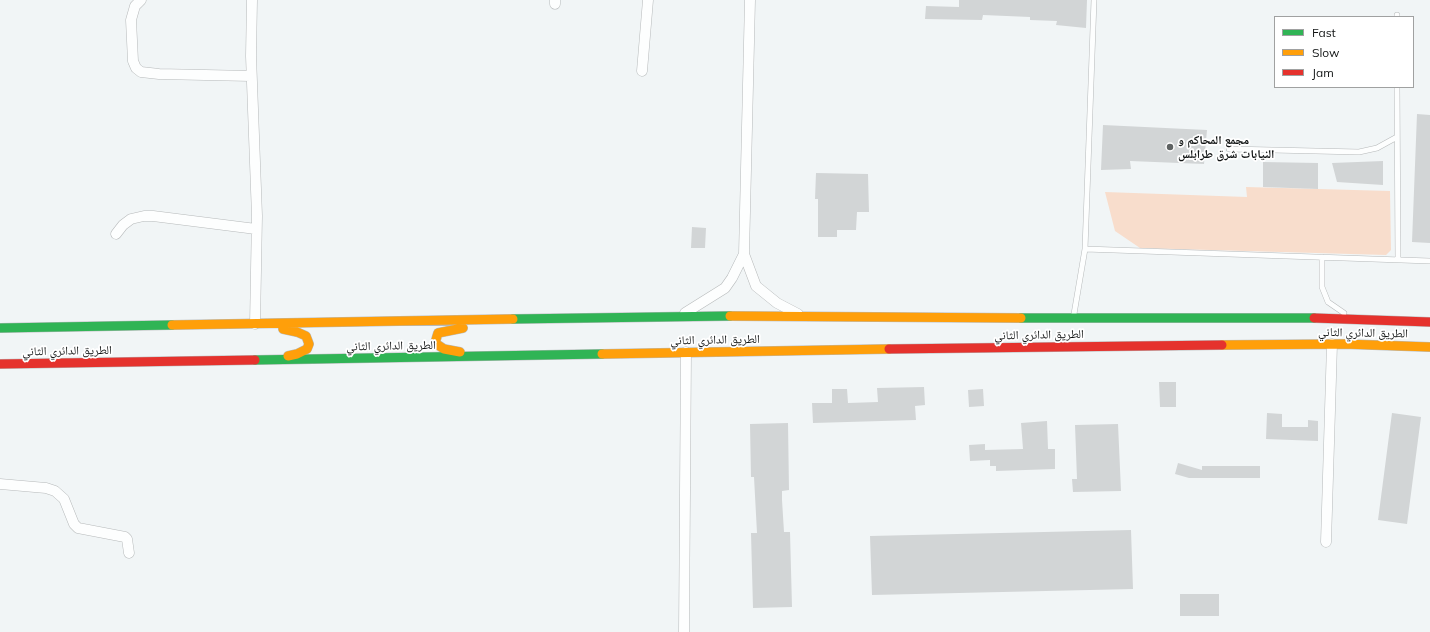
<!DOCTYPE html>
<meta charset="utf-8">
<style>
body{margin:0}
#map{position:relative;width:1430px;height:632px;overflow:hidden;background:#f1f5f6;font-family:Mulish,sans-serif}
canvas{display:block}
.legend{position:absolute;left:1274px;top:16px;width:140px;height:72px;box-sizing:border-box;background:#fff;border:1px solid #a0a1a1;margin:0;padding:5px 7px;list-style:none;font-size:12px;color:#111414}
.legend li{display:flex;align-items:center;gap:8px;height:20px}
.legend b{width:20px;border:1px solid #a0a1a1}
</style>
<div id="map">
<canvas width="1430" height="632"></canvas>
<ul class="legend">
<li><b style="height:5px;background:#30b455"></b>Fast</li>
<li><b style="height:5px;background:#ff9f0a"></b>Slow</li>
<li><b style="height:5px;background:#e5322d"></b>Jam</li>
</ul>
</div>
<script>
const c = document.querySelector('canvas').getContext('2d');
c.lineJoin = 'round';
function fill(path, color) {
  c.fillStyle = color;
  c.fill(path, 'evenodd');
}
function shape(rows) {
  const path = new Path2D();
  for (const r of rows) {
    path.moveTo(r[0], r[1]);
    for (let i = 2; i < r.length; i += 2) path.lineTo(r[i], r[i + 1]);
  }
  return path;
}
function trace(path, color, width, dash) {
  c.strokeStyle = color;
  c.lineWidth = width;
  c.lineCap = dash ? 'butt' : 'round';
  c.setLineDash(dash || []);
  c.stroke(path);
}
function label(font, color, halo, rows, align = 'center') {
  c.font = font + ' Mulish,"Noto Naskh Arabic",sans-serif';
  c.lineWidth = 3.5;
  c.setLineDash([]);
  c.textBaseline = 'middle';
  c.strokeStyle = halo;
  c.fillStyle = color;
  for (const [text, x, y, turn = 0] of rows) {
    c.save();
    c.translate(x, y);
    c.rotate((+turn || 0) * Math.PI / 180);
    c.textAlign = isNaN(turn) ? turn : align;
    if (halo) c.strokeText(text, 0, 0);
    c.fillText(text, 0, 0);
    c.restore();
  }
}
fill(shape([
 [1246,187,1390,191,1391,250,1386,255,1140,248,1115,231,1105,192,1247,197]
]), '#f8ddcc');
fill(shape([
 [959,0,1087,0,1086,28,1056,25,1057,21,1030,20,1030,17,983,15,982,20,925,19,926,6,959,7],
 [1417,114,1430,115,1430,243,1412,242],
 [1103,125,1207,130,1204,164,1130,161,1131,169,1101,170],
 [1383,161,1383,185,1337,182,1332,163],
 [1263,162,1318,163,1318,189,1263,187],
 [816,173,868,174,869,212,857,212,856,230,837,230,837,237,818,237,818,199,815,199],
 [692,227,706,228,705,248,691,248],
 [1159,382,1176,382,1176,407,1160,407],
 [924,387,925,405,915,406,916,420,813,423,812,403,832,403,832,389,847,389,848,403,878,402,877,388],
 [983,389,984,406,969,407,968,390],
 [1267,413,1282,414,1282,427,1308,427,1308,420,1318,421,1318,441,1266,439],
 [1392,413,1421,417,1407,524,1378,520],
 [1047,421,1048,449,1055,449,1055,469,996,471,996,466,990,466,990,460,970,461,969,445,985,444,985,450,1023,449,1021,423],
 [788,423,789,490,782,491,782,500,784,532,790,532,792,607,753,608,751,533,757,533,754,477,751,477,750,424],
 [1118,424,1121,491,1073,492,1072,479,1077,479,1075,425],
 [1178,463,1202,470,1202,466,1260,466,1260,478,1189,478,1175,474],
 [1131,530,1133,589,872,595,870,536],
 [1180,594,1219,594,1219,616,1180,616]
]), '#d2d5d6');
const lane = shape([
 [1397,15,1397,17],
 [1397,87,1398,260],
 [1229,149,1359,152,1377,148,1397,137],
 [1085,249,1430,261],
 [1322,257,1322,287,1328,302,1344,313],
 [1074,314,1085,249,1094,0]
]);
const street = shape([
 [141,0,135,6,131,20,133,61,136,68,141,72,159,74,251,76],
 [252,0,251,56,257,216,255,324],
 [555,0,555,4],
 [642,71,648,0],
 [116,234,123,225,131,219,144,216,153,216,256,229],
 [744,254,756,286,777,303,798,314],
 [685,313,725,288,732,278,744,254,750,0],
 [0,484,46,488,55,491,64,499,74,524,78,528,125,537,127,539,129,553],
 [1326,542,1332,344],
 [684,632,686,352]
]);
const fast = shape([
 [1021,318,1314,318],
 [513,319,730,316],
 [0,328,172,325],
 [255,360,602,354]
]);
const slow = shape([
 [730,316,1021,318],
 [172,325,513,319],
 [283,329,297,332,306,336,309,344,307,349,297,354,288,356],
 [1222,345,1344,344,1430,347],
 [460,352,444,349,435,343,438,333,463,328],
 [602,354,889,349]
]);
const jam = shape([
 [1314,318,1430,322],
 [889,349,1222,345],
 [0,364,255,360]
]);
trace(lane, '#b6b9ba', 6);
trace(street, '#b6b9ba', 11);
trace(fast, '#b6b9ba', 10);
trace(slow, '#b6b9ba', 10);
trace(jam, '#b6b9ba', 10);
trace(lane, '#fdfefe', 5);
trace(street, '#fdfefe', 10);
trace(fast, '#30b455', 9);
trace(slow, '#ff9f0a', 9);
trace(jam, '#e5322d', 9);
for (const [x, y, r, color] of [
 [1170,147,4,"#5f6363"]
]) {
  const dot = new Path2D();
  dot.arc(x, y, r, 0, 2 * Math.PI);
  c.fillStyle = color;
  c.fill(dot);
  trace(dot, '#fff', 1.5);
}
label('bold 12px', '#111414', '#fff', [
 ["مجمع المحاكم و",1178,140],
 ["النيابات شرق طرابلس",1178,154]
], 'left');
label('12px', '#111414', '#fff', [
 ["الطريق الدائري الثاني",1363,333,1],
 ["الطريق الدائري الثاني",1039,335,-1],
 ["الطريق الدائري الثاني",715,340,-1],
 ["الطريق الدائري الثاني",391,346,-1],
 ["الطريق الدائري الثاني",67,351,-1]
]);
</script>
